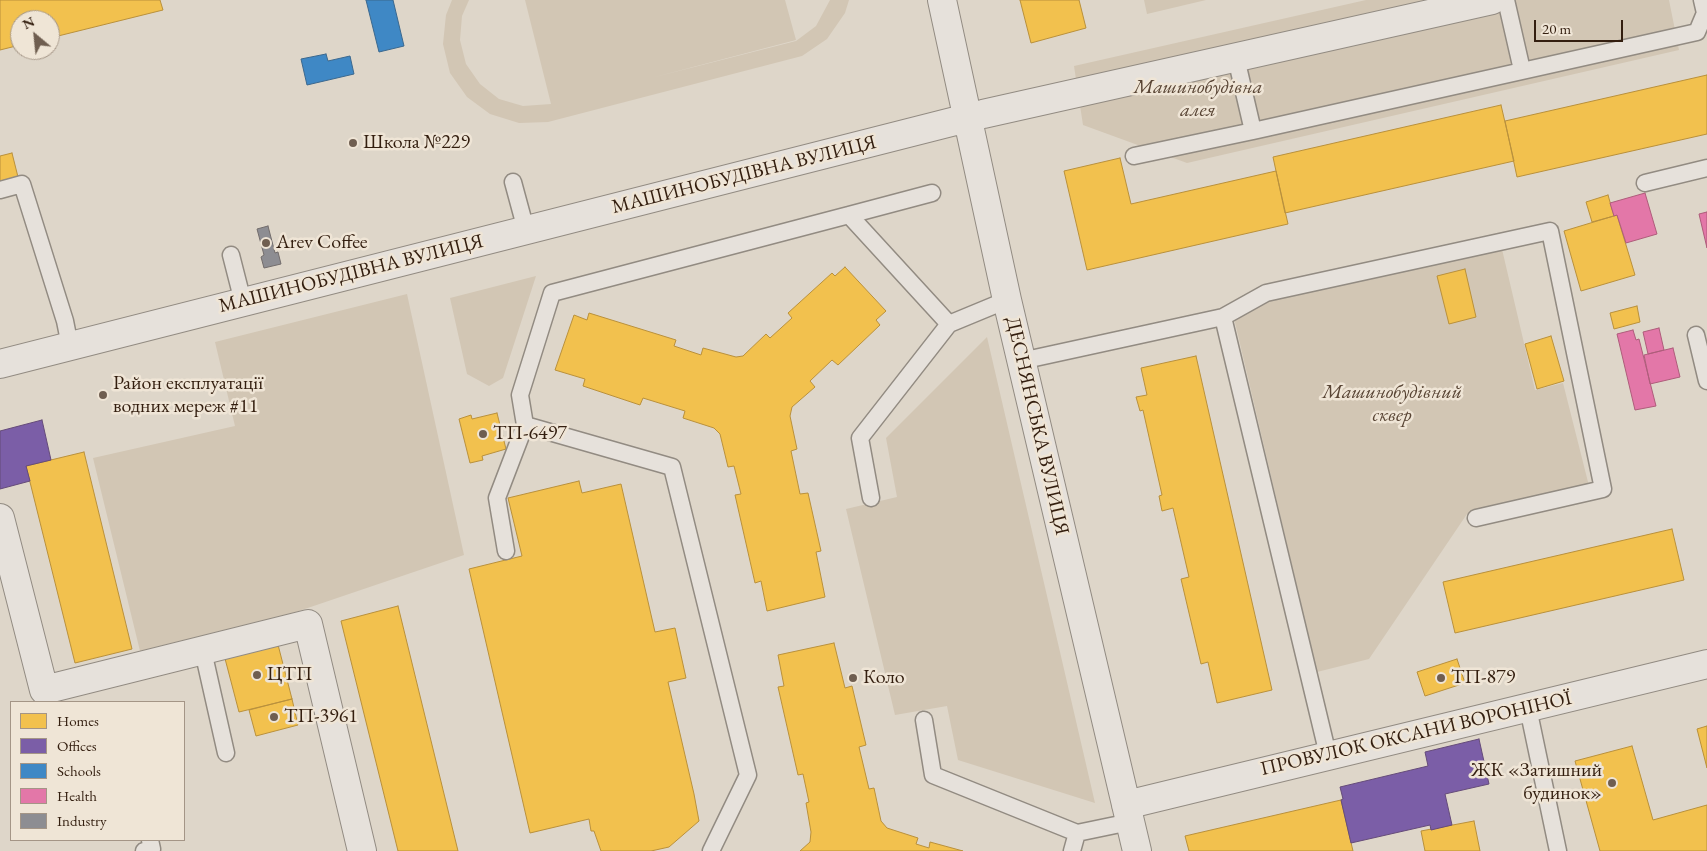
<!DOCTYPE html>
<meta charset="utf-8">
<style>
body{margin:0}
#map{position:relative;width:1707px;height:851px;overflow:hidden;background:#ded6c9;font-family:"EB Garamond",serif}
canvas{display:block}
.legend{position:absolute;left:10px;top:701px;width:175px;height:140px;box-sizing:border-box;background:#efe5d6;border:1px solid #a49586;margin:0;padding:6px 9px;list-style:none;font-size:15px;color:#331e0f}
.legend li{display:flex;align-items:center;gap:10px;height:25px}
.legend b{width:25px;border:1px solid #a49586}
.north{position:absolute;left:10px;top:10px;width:50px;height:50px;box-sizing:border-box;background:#efe5d6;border:1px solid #a49586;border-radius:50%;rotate:332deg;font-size:14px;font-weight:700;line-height:20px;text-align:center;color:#331e0f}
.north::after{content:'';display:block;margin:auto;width:18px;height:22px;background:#6f5e50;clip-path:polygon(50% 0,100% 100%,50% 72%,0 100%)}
.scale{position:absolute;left:1534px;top:20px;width:89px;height:22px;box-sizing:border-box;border:2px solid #331e0f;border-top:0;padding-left:6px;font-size:15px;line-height:18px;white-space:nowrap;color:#331e0f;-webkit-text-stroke:4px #efe5d6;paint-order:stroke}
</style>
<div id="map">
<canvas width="1707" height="851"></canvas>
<ul class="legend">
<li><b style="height:14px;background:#f2c14e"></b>Homes</li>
<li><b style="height:14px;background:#7b5ea7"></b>Offices</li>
<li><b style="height:14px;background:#3f88c5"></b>Schools</li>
<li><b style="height:14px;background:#e377a8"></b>Health</li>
<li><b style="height:14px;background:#8d8d92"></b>Industry</li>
</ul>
<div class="north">N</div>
<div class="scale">20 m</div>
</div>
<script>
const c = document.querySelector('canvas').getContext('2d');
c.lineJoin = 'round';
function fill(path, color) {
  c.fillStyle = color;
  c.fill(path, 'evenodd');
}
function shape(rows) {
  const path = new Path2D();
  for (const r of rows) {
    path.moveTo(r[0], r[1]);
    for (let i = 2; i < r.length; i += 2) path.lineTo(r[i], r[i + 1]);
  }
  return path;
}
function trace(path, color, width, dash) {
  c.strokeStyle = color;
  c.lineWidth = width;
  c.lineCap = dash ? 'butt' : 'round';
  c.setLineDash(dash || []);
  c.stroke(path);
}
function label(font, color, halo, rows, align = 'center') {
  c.font = font + ' "EB Garamond",serif';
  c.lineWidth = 5;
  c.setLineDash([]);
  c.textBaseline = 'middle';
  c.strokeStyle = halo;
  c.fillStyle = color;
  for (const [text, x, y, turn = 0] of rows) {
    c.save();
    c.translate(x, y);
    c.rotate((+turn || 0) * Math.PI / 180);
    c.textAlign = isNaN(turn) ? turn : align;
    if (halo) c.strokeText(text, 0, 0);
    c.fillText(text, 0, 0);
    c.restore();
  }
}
fill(shape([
 [452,0,469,0,462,16,460,40,466,64,480,84,499,99,523,106,551,104,525,0,785,0,796,40,651,78,796,41,816,26,830,0,849,0,845,13,827,39,802,56,548,122,519,123,490,114,467,97,450,73,443,44,446,15],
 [1144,0,1206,0,1147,14],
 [1366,0,1669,0,1679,50,1187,163,1083,125,1074,66],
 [1501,245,1535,390,1563,383,1589,486,1467,514,1369,659,1317,672,1233,314,1268,296],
 [536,276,503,378,489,386,467,374,450,298],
 [407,294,464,555,290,614,140,651,93,458,235,426,215,342],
 [987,337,1095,803,958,760,947,706,895,715,846,509,897,497,886,438]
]), '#d2c6b4');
const homes = shape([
 [0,0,160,0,163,10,50,38,50,20,20,20,20,45,0,50,0,0],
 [1020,0,1079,0,1086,28,1031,43,1020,0],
 [1707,75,1707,134,1517,177,1505,121,1707,75],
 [1501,105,1514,161,1285,213,1273,157,1501,105],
 [12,153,18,177,0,181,0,156,12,153],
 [1120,158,1131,204,1276,171,1288,224,1087,270,1064,171,1120,158],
 [1608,195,1614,216,1592,222,1586,202,1608,195],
 [1617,215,1635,275,1581,291,1564,231,1617,215],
 [845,267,886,311,876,320,880,325,838,365,832,360,810,381,815,387,792,407,790,416,797,449,791,451,800,494,808,493,821,551,816,552,825,597,767,611,761,581,755,583,735,495,741,494,734,466,728,467,720,434,714,428,683,418,685,411,643,398,640,405,583,386,585,379,555,370,574,315,587,320,589,313,676,340,674,346,701,355,703,348,736,357,743,356,766,334,770,338,792,318,788,313,832,273,835,276,845,267],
 [1465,269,1476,317,1449,324,1437,276,1465,269],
 [1637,306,1640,322,1614,329,1610,313,1637,306],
 [1551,336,1564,381,1537,389,1525,344,1551,336],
 [1196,356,1272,690,1217,703,1208,662,1201,664,1181,579,1189,577,1173,508,1162,511,1159,496,1162,495,1143,410,1140,411,1136,397,1147,395,1141,368,1196,356],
 [497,413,506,449,482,456,483,460,470,463,459,419,471,415,472,419,497,413],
 [84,452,132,649,75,663,26,466,84,452],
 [579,481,582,493,621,484,655,632,675,628,686,678,668,682,694,794,699,821,669,847,651,851,601,851,594,831,591,831,589,819,530,833,469,569,522,556,508,498,579,481],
 [1672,529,1684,580,1455,633,1443,582,1672,529],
 [398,606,458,851,398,851,341,621,398,606],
 [276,637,292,699,239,712,223,651,276,637],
 [834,643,845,688,852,686,866,745,859,747,869,789,874,788,881,821,887,828,918,838,916,844,929,848,930,842,963,851,800,851,810,842,811,832,806,803,809,802,803,774,798,775,778,687,784,686,778,655,834,643],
 [1457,659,1465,683,1425,696,1417,672,1457,659],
 [292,699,298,725,256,736,249,710,292,699],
 [1707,726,1707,768,1697,729,1707,726],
 [1632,746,1653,820,1707,805,1707,851,1600,851,1575,761,1632,746],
 [1341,800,1353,851,1189,851,1185,836,1341,800],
 [1474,821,1480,851,1425,851,1421,831,1474,821]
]);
fill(homes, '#f2c14e');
trace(homes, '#b9903b', 1);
const offices = shape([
 [42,420,51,460,26,466,30,481,0,489,0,431,42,420],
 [1479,739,1489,784,1445,794,1452,825,1431,830,1430,825,1351,843,1341,800,1343,799,1340,787,1428,766,1425,752,1479,739]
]);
fill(offices, '#7b5ea7');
trace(offices, '#654b79', 1);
const schools = shape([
 [366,0,393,0,404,46,379,52,366,0],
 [326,54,328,61,350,56,354,74,307,85,301,59,326,54]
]);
fill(schools, '#3f88c5');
trace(schools, '#3b688e', 1);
const health = shape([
 [1645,193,1657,234,1626,243,1617,215,1614,216,1610,203,1645,193],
 [1707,212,1707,248,1699,214,1707,212],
 [1659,328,1664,350,1648,354,1643,332,1659,328],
 [1633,330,1636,340,1639,339,1656,406,1635,410,1617,334,1633,330],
 [1673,348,1680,377,1650,384,1644,355,1673,348]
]);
fill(health, '#e377a8');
trace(health, '#ae5c7a', 1);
const industry = shape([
 [268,226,275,253,278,252,281,264,264,268,261,257,264,255,257,229,268,226]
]);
fill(industry, '#8d8d92');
trace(industry, '#726c6b', 1);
const service = shape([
 [1506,0,1522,70],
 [1253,131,1697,32,1705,13,1702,0],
 [1134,156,1253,131,1236,58],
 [513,182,526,230],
 [1645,183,1707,168],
 [0,190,22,184,65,321,70,346],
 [849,215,932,193],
 [231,255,243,302],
 [1223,317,1328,755],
 [1696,335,1707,381],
 [1021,361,1223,317,1266,293,1550,231,1603,489,1476,518],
 [525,425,672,467,748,775,711,851],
 [871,498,860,438,949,324,1007,300],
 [506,551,497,498,525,425,520,395,552,293,849,215,949,324],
 [203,651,226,753],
 [1528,708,1558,851],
 [924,720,933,775,1077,833,1130,822],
 [144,851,152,849,150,840],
 [1072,851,1077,833]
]);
const minor = shape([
 [942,0,1007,300,1137,851],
 [0,364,983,114,1492,0],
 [0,518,44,690,308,624,362,851],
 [1126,805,1707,664]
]);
trace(service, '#928b82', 19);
trace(minor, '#928b82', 30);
trace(service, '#e6e1db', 16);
trace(minor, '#e6e1db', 28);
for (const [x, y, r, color] of [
 [353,143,5,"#6f5e50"],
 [266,243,5,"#6f5e50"],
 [103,395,5,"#6f5e50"],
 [483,434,5,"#6f5e50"],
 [257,675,5,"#6f5e50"],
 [853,678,5,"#6f5e50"],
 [1441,678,5,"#6f5e50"],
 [274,717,5,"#6f5e50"],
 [1612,783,5,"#6f5e50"]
]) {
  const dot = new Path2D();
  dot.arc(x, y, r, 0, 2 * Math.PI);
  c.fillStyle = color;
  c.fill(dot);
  trace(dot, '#efe5d6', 2);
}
label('italic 20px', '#584434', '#efe5d6', [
 ["Машинобудівна",1198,88],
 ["алея",1198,111],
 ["Машинобудівний",1392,393],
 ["сквер",1392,416]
]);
label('20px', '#331e0f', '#efe5d6', [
 ["Школа №229",363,143],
 ["Arev Coffee",276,243],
 ["Район експлуатації",113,384],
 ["водних мереж #11",113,407],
 ["ТП-6497",493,434],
 ["ЦТП",267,675],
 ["Коло",863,678],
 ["ТП-879",1451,678],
 ["ТП-3961",284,717],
 ["ЖК «Затишний",1602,771,"right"],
 ["будинок»",1602,794,"right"]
], 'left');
label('20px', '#331e0f', '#efe5d6', [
 ["МАШИНОБУДІВНА ВУЛИЦЯ",744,175,-14],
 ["МАШИНОБУДІВНА ВУЛИЦЯ",351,274,-14],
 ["ДЕСНЯНСЬКА ВУЛИЦЯ",1037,426,77],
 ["ПРОВУЛОК ОКСАНИ ВОРОНІНОЇ",1416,734,-13]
]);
</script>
